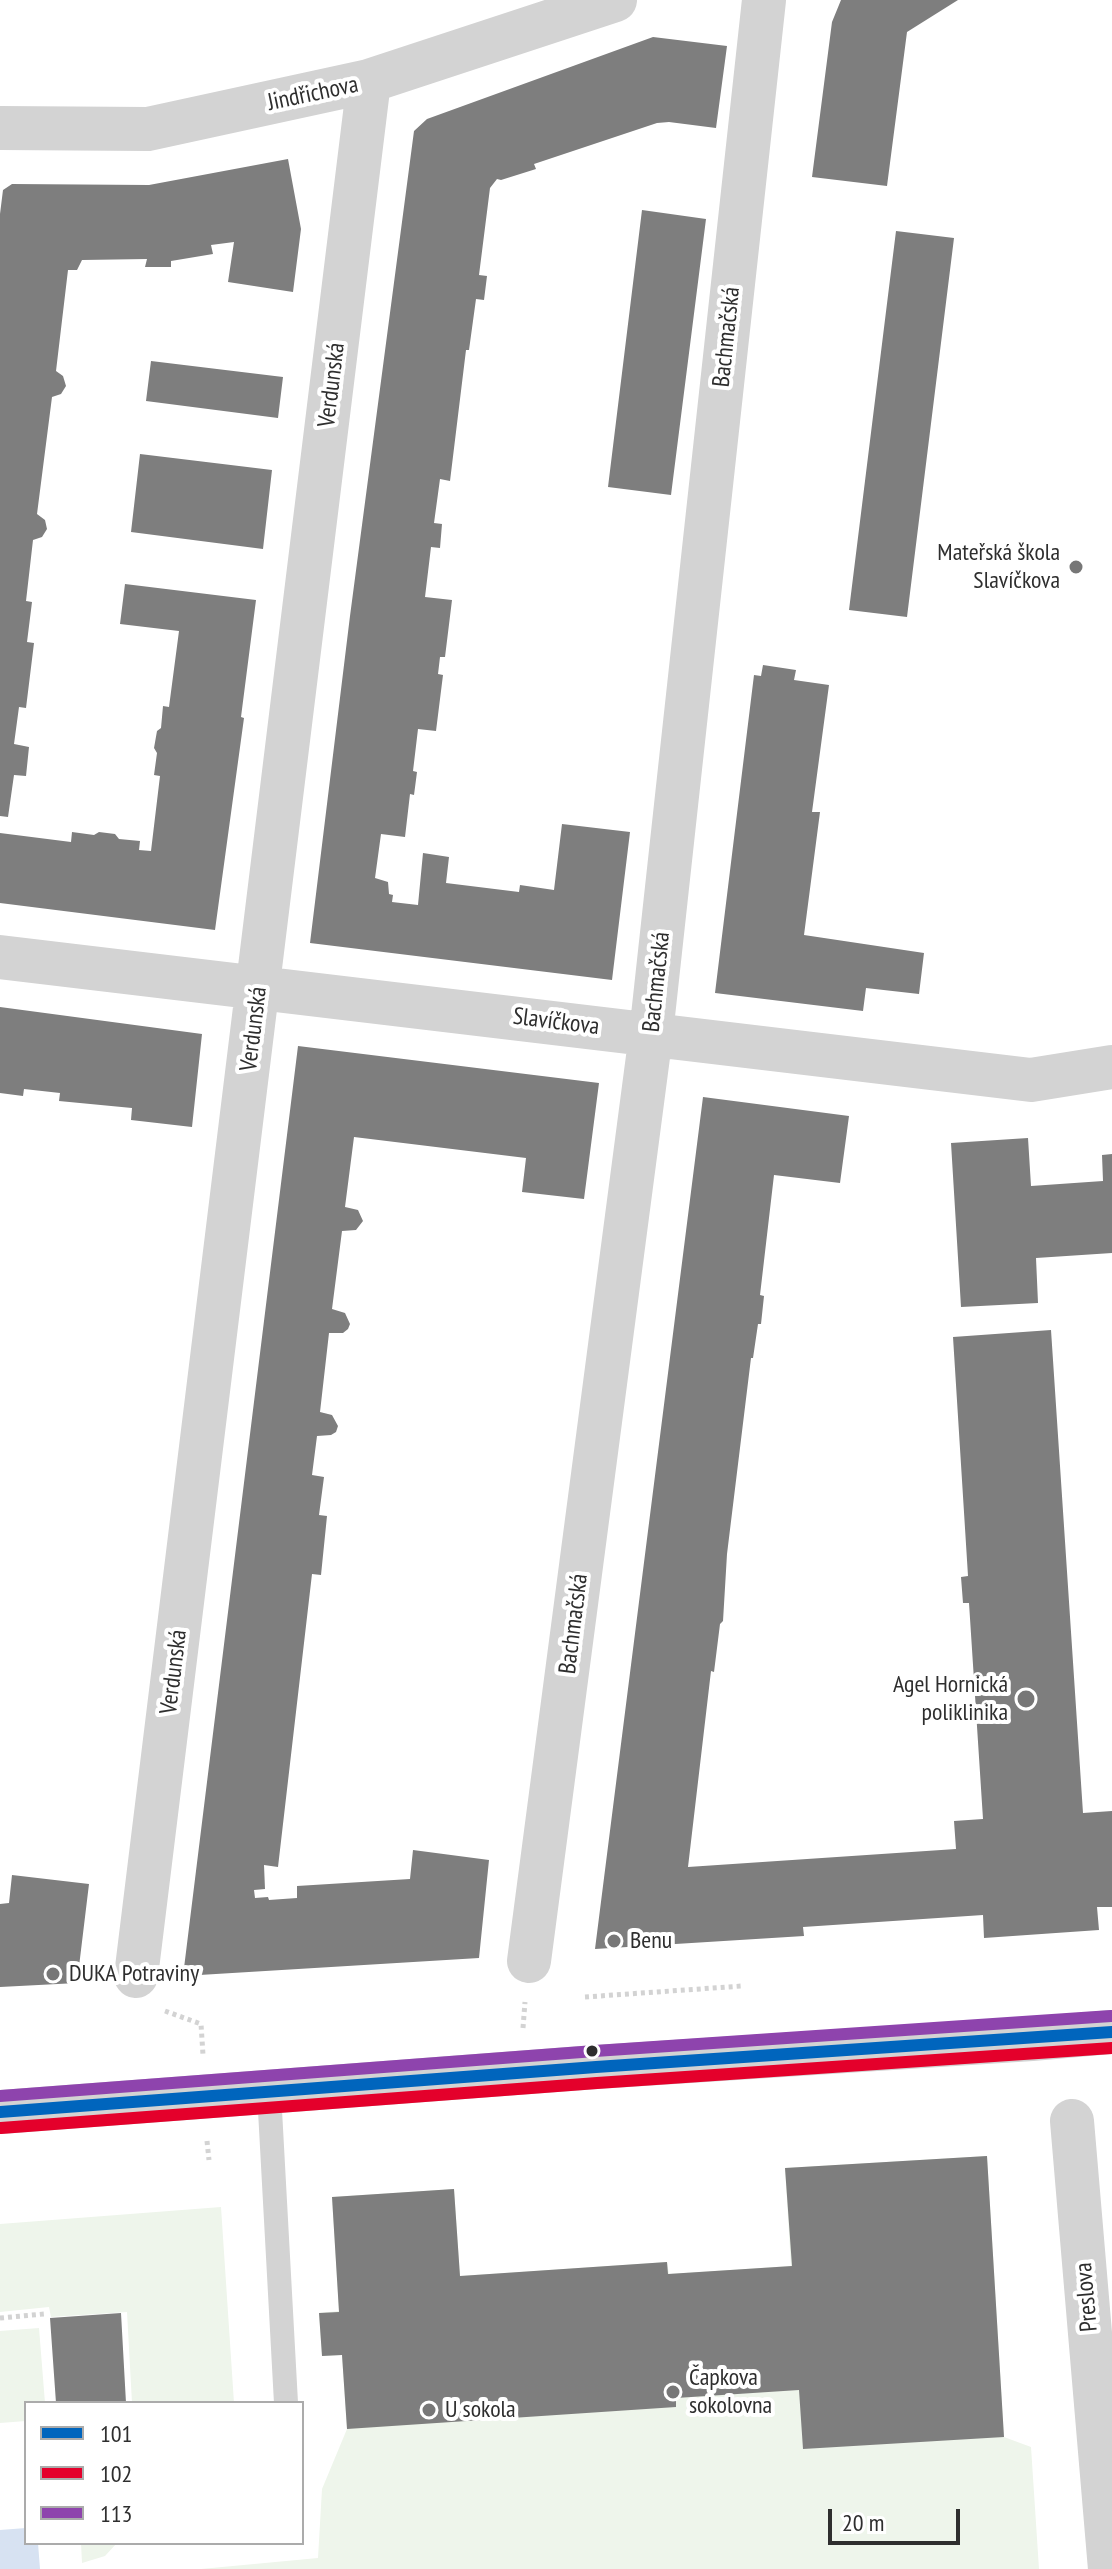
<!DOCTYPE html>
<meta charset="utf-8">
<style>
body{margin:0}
#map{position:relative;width:1112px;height:2569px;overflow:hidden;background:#fff;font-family:"PT Sans Narrow",sans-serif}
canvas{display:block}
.legend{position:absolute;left:24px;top:2401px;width:280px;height:144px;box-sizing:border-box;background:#fff;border:2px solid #ababab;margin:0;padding:10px 14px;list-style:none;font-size:24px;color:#2e2e2e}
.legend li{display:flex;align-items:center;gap:16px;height:40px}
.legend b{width:40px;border:2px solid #ababab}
.scale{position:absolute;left:828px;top:2509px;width:132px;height:36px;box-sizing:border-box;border:4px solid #2e2e2e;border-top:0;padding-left:10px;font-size:24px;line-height:28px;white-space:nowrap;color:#2e2e2e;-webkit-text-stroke:6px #fff;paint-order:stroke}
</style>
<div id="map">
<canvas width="1112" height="2569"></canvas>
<ul class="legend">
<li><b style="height:10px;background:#0065bd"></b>101</li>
<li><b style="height:10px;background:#e4002b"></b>102</li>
<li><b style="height:10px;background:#8e44ad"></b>113</li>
</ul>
<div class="scale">20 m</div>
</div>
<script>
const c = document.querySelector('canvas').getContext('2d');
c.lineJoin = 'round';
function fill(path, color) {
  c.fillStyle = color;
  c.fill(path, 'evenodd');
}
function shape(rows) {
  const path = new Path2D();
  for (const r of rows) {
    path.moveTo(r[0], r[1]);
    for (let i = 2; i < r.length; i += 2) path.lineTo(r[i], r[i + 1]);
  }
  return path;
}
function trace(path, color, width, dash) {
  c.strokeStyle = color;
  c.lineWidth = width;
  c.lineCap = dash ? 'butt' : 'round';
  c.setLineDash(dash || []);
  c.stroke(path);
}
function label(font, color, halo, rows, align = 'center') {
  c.font = font + ' "PT Sans Narrow",sans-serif';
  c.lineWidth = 8;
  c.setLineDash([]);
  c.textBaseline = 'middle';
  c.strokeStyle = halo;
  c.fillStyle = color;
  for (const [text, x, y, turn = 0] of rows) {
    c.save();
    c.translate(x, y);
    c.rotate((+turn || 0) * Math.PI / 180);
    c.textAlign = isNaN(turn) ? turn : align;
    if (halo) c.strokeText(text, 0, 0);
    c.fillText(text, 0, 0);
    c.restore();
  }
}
fill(shape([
 [987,2156,1004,2437,1031,2447,1039,2569,201,2569,318,2558,322,2489,347,2429,342,2355,322,2356,319,2313,339,2311,332,2197,454,2189,460,2276,667,2262,669,2274,791,2266,785,2168],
 [221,2207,234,2403,132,2403,127,2312,51,2317,49,2307,0,2312,0,2224],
 [39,2328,45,2403,26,2403,26,2421,0,2423,0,2331],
 [81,2543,117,2543,105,2556,82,2563]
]), '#eef5eb');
fill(shape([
 [26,2528,26,2543,38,2543,40,2569,0,2569,0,2530]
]), '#d7e2f2');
fill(shape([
 [841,0,958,0,907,32,887,186,812,177,832,22],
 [653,37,727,46,716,128,669,122,657,123,534,164,536,169,501,180,497,179,490,188,479,275,487,276,484,300,476,299,469,350,466,350,450,481,440,479,434,523,442,524,440,548,431,547,425,597,452,600,445,657,440,657,438,674,443,675,436,731,418,729,413,771,417,772,414,795,410,794,405,837,381,834,375,878,388,882,389,894,393,895,392,902,418,905,423,853,449,857,446,883,519,892,520,885,554,890,562,824,630,832,612,980,310,943,350,616,414,131,427,119],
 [288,159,301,229,293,292,228,282,234,242,211,245,213,254,171,261,171,267,145,267,147,259,82,260,77,270,68,270,56,371,63,376,66,386,61,394,52,397,37,514,45,520,47,529,42,537,33,540,26,601,32,602,27,642,34,643,26,708,19,707,14,744,29,747,26,776,14,775,8,817,0,816,0,214,3,190,12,184,149,185],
 [642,210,706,219,671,495,608,487],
 [896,231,954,238,907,617,849,610],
 [151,361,283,377,278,418,146,401],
 [140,454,272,470,263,549,131,532],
 [125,584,256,600,241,717,244,718,215,930,0,903,0,833,71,842,72,832,94,835,99,832,115,834,119,839,140,841,139,850,151,851,160,776,154,775,157,753,154,748,157,731,161,728,163,706,169,707,179,631,120,624],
 [763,665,796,670,794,680,829,685,812,812,820,812,804,935,924,953,919,994,866,988,863,1011,715,993,754,675,761,676],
 [0,1007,202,1034,192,1127,131,1120,132,1108,59,1101,60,1093,24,1089,23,1096,0,1093],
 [298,1046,599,1083,584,1199,522,1192,526,1158,354,1137,345,1207,358,1210,363,1221,356,1230,342,1231,332,1309,345,1313,350,1324,348,1329,343,1333,329,1333,320,1412,332,1415,338,1426,336,1432,331,1435,317,1436,312,1475,324,1477,319,1515,327,1516,321,1575,312,1574,278,1867,264,1865,265,1889,254,1890,255,1898,268,1897,269,1900,297,1898,297,1886,410,1879,413,1850,489,1860,479,1958,183,1976],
 [703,1097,849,1116,840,1183,774,1175,760,1295,764,1296,761,1324,758,1324,753,1358,751,1358,727,1554,723,1621,720,1624,714,1672,711,1671,688,1867,956,1849,954,1821,983,1819,969,1603,963,1603,961,1577,968,1576,953,1337,1051,1330,1083,1813,1112,1811,1112,1907,1097,1907,1099,1930,984,1938,983,1915,803,1927,804,1936,595,1949],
 [1028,1138,1031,1186,1103,1181,1102,1155,1112,1154,1112,1253,1036,1258,1038,1303,961,1307,951,1143],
 [12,1875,89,1884,77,1983,0,1987,0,1904,9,1903],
 [987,2156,1004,2437,803,2449,799,2390,676,2398,676,2407,347,2429,342,2355,322,2356,319,2313,339,2312,332,2197,454,2189,460,2276,667,2262,668,2274,792,2266,785,2168],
 [121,2313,126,2403,56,2403,50,2318]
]), '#7e7e7e');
trace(shape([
 [585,1997,742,1986],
 [165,2011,201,2024,203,2055],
 [523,2028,525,2002],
 [207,2141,209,2160],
 [0,2318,44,2314]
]), '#d3d3d3', 5, [4, 4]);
trace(shape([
 [269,2092,286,2403]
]), '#d3d3d3', 24);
trace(shape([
 [0,128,148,129,369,81,615,0],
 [0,957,1031,1080,1112,1067],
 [529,1961,651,1034,764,0],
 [136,1976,369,81],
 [0,2112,596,2067,1032,2039,1112,2032],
 [1072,2121,1110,2569]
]), '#d3d3d3', 44);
trace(shape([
 [0,2112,596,2067,1112,2032]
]), '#0065bd', 12);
trace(shape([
 [1,2128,597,2083,1112,2048]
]), '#e4002b', 12);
trace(shape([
 [0,2096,595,2051,1111,2016]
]), '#8e44ad', 12);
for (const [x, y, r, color] of [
 [1076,567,8,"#777"],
 [1026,1699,10,"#777"],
 [614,1941,8,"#777"],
 [53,1974,8,"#777"],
 [592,2051,7,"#2e2e2e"],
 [673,2392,8,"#777"],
 [429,2410,8,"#777"]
]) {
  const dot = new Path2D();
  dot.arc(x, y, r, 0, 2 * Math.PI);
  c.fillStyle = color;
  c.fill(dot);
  trace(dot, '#fff', 3);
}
label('24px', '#2e2e2e', '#fff', [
 ["Jindřichova",313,94,-12],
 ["Bachmačská",727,337,-84],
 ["Verdunská",332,385,-83],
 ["Bachmačská",657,982,-84],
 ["Slavíčkova",556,1022,7],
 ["Verdunská",254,1029,-83],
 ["Bachmačská",574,1624,-83],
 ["Verdunská",174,1672,-83],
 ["Preslova",1087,2297,-95]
]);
label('24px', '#2e2e2e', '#fff', [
 ["Mateřská škola",1060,553,"right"],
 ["Slavíčkova",1060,581,"right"],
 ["Agel Hornická",1008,1685,"right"],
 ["poliklinika",1008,1713,"right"],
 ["Benu",630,1941],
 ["DUKA Potraviny",69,1974],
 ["Čapkova",689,2378],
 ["sokolovna",689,2406],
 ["U sokola",445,2410]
], 'left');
</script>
